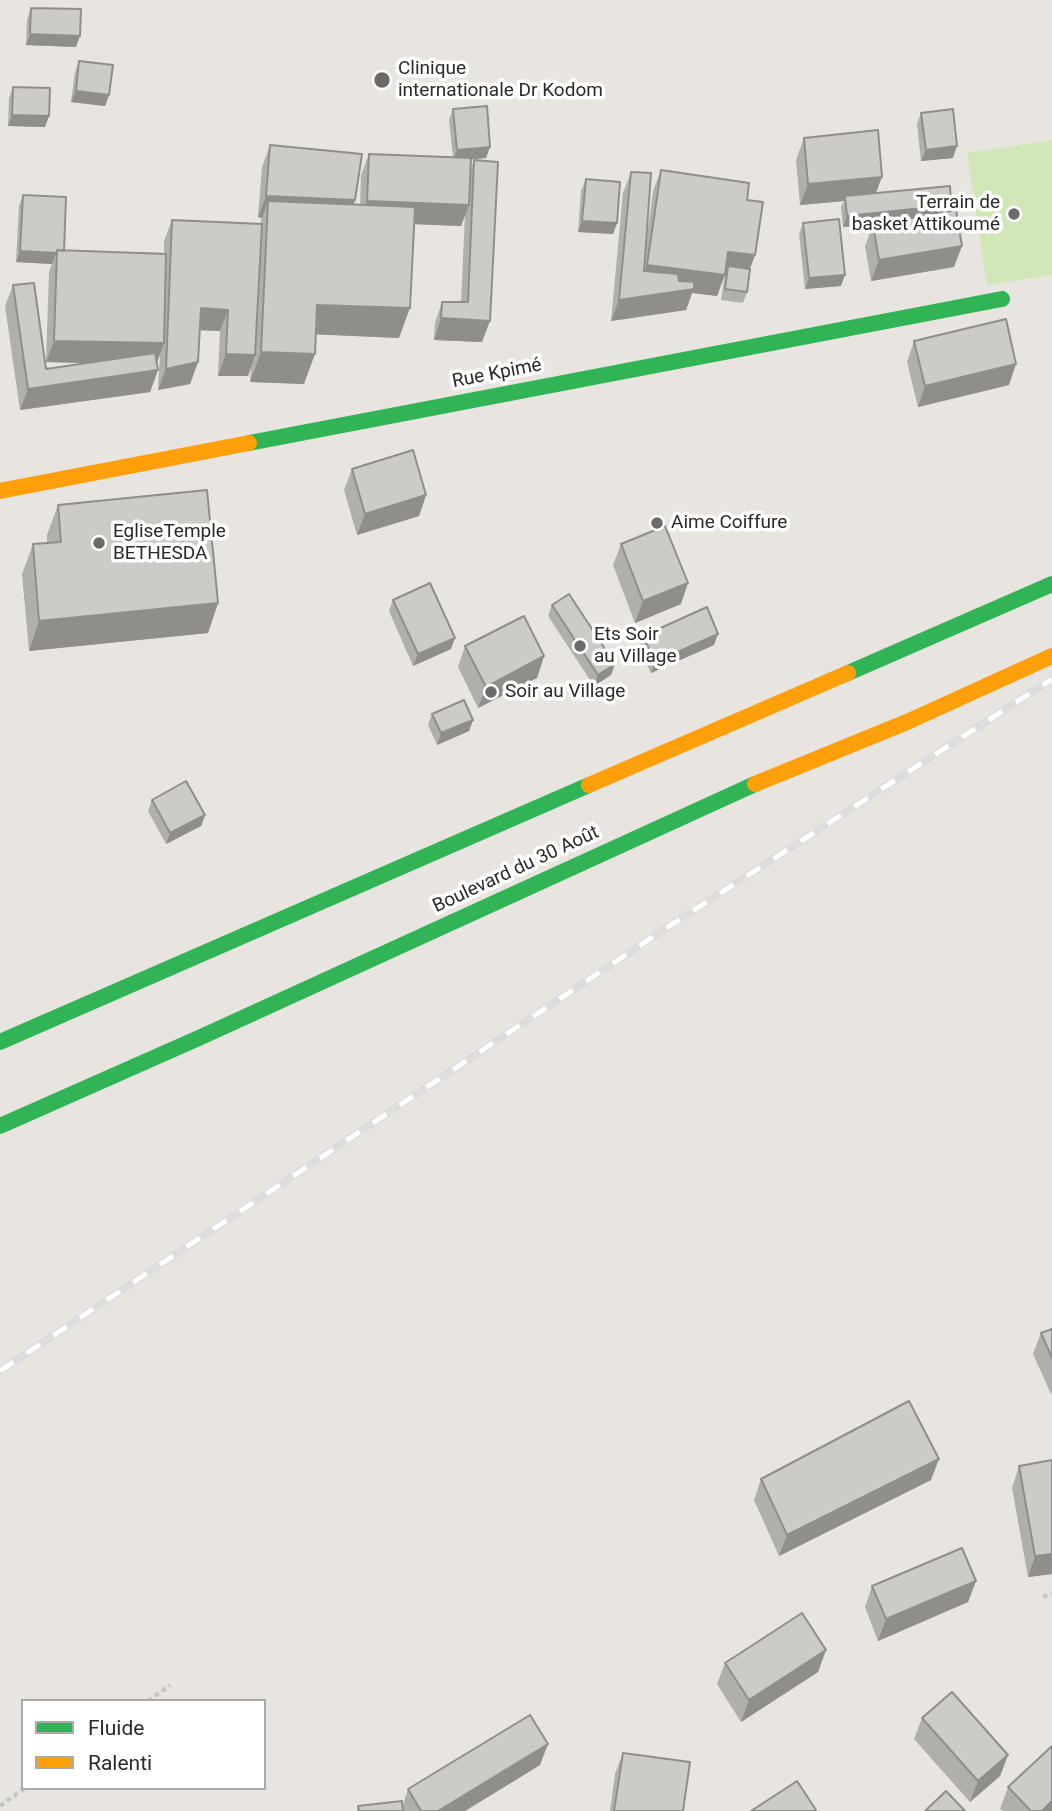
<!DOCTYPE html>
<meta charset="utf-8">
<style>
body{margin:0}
#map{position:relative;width:1052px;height:1811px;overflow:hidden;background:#e8e5e0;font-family:Roboto,sans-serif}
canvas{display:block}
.legend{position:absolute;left:21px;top:1699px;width:245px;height:91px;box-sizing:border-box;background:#fff;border:2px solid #aaa;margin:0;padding:9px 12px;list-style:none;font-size:21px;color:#2a2a2a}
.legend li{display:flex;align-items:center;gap:14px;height:35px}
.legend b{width:35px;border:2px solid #aaa}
</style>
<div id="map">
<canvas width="1052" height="1811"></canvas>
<ul class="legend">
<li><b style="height:9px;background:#30b455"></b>Fluide</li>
<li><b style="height:9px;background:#ff9f0a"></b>Ralenti</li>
</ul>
</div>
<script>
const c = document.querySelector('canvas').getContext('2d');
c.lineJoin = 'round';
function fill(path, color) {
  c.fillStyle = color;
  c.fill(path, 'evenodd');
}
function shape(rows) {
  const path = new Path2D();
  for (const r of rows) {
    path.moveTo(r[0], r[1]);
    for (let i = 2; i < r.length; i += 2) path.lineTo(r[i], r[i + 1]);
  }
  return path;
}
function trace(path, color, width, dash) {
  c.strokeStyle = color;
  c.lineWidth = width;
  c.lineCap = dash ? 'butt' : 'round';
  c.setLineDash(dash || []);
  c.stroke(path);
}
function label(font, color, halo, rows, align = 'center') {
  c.font = font + ' Roboto,sans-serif';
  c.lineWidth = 7;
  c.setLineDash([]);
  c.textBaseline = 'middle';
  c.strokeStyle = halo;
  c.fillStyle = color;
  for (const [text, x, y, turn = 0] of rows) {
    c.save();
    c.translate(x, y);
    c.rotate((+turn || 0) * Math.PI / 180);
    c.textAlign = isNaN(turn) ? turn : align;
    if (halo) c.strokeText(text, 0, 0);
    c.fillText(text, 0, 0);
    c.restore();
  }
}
fill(shape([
 [1052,140,1052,275,987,285,967,153]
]), '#d2e7b7');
trace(shape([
 [1043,1597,1052,1593],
 [148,1701,170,1685],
 [0,1806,25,1788]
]), '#c8c7c7', 4.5, [5, 3.5]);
trace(shape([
 [249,443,1002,299],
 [848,673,1052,584],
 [0,1042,589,785],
 [0,1126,201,1037,755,784]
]), '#30b455', 16);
trace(shape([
 [0,491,249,443],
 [755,784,907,722,1052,656],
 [589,785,848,673]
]), '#ff9f0a', 16);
const rail = shape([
 [0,1371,657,934,1052,679]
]);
trace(rail, '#deddde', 8);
trace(rail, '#fff', 5, [16]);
fill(shape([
 [31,8,76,47,26,45,27,20],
 [79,61,109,95,105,106,71,102,75,72],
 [13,87,45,127,8,126,9,98],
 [453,109,490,147,486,158,471,159,471,169,474,160,482,342,434,340,435,323,442,302,461,302,465,215,461,226,414,224,399,338,316,334,304,384,250,382,251,368,248,376,218,376,220,331,200,330,198,362,190,384,158,390,160,354,157,363,158,370,150,392,20,410,5,306,13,285,46,369,86,363,46,362,49,272,52,264,16,262,19,206,23,195,64,251,164,253,164,241,172,220,260,224,262,218,258,217,262,167,270,145,355,200,354,205,360,205,361,175,369,154,453,157,449,120],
 [921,113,953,158,921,161,917,124],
 [804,138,876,193,951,205,949,211,954,267,871,281,865,246,873,225,879,224,843,227,841,207,844,201,800,205,796,160],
 [661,170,747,200,755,255,750,269,747,292,743,303,721,300,725,274,717,296,692,293,686,310,611,321,623,193,631,172,647,237,653,191],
 [586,179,617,223,613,234,578,232,581,191],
 [803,223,841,286,805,289,799,234],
 [914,341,1009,385,918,407,907,362],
 [352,469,426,495,419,516,357,535,344,490],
 [58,505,218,603,208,633,29,651,22,574,33,544,47,543,47,535],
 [621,544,681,604,635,623,613,565],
 [393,600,451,649,413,666,389,611],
 [552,605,611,675,594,686,548,616],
 [643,636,714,645,651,673,639,647],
 [465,646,544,656,537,678,478,708,458,667],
 [432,714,473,720,469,731,437,745,428,725],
 [152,800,205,815,201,826,166,844,148,811],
 [1052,1329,1052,1394,1051,1394,1033,1354,1041,1333],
 [1019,1466,1052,1574,1028,1577,1012,1488],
 [761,1479,931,1480,779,1556,754,1500],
 [976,1581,968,1602,878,1641,865,1607,872,1586],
 [826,1650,818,1672,741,1722,717,1684,725,1663],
 [922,1718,1008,1755,1000,1776,970,1802,914,1739],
 [623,1753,683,1811,610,1811,615,1774],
 [540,1765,465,1811,357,1811,358,1806,403,1805,408,1789],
 [1008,1787,1052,1811,1003,1811,1000,1809]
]), '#b0afab');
fill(shape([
 [30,34,80,36,76,47,26,45],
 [76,91,109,95,105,106,71,102],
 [12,115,49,116,45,127,8,126],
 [957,146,953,158,921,161,926,150],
 [490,147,486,158,453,161,457,150],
 [882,177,874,198,845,196,844,201,800,205,808,184],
 [266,196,355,200,348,221,268,201,262,218,258,217],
 [367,201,469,205,461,226,359,222],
 [951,205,947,217,843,227,847,216],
 [582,221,617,223,613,234,578,232],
 [962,246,954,267,871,281,879,260],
 [20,251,56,253,52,264,16,262],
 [728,252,755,255,747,276,728,266,725,274],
 [647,265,725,275,717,296,692,293,686,310,611,321,619,300,640,286],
 [845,275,841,286,805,289,809,278],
 [317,305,410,308,399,338,307,334],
 [201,308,228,310,220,331,193,330],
 [441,318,490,321,482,342,434,340],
 [54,341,164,343,156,365,46,362],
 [261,352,315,354,304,384,250,382],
 [226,354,255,355,248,376,218,376],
 [198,362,190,384,158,390,166,369],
 [1016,364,1009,385,918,407,925,386],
 [158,370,150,392,20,410,28,389],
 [426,495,419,516,357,535,365,514],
 [688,583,681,604,635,623,643,601],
 [218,603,208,633,29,651,39,621],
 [718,634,714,645,651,673,655,662],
 [455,638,451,649,413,666,418,654],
 [544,656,537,678,478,708,486,687],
 [615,664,611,675,594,686,598,675],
 [473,720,469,731,437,745,441,733],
 [205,815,201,826,166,844,170,833],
 [939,1459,931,1480,779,1556,787,1535],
 [1052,1554,1052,1574,1028,1577,1035,1556],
 [976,1581,968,1602,878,1641,886,1619],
 [826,1650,818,1672,741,1722,749,1700],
 [548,1744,540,1765,465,1811,438,1811],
 [1008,1755,1000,1776,970,1802,978,1781],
 [1052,1801,1052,1811,1042,1811]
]), '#908e8b');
const building = shape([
 [31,8,81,9,80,36,30,34,31,8],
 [79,61,113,65,109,95,76,91,79,61],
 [13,87,50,88,49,116,12,115,13,87],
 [487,106,490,147,457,150,453,109,487,106],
 [953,109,957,146,926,150,921,113,953,109],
 [878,130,882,177,808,184,804,138,878,130],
 [270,145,362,154,355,200,266,196,270,145],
 [369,154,471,158,469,205,367,201,369,154],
 [474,160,498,162,490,321,441,318,442,302,468,302,474,160],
 [661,170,749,183,747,200,763,202,755,255,728,252,725,275,647,265,661,170],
 [631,172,651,173,644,271,678,274,679,281,694,282,694,289,619,300,631,172],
 [586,179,620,182,617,223,582,221,586,179],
 [950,186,951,205,847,216,845,196,950,186],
 [23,195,66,197,64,251,57,250,57,253,20,251,23,195],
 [268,201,415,207,410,308,317,305,315,354,261,352,268,201],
 [956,210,962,246,879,260,873,225,956,210],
 [839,219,845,275,809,278,803,223,839,219],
 [172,220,262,224,255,355,226,354,228,310,201,308,198,362,166,369,172,220],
 [57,250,166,254,164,343,54,341,57,250],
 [728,266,750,269,747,292,725,289,728,266],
 [34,283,46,369,155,353,158,370,28,389,13,285,34,283],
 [1006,319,1016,364,925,386,914,341,1006,319],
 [413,450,426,495,365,514,352,469,413,450],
 [207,490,218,603,39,621,33,544,61,542,58,505,207,490],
 [665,526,688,583,643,601,621,544,665,526],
 [430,583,455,638,418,654,393,600,430,583],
 [569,594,615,664,598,675,552,605,569,594],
 [707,607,718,634,655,662,643,636,707,607],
 [524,616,544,656,486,687,465,646,524,616],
 [464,700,473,720,441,733,432,714,464,700],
 [186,781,205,815,170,833,152,800,186,781],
 [1052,1329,1052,1358,1041,1333,1052,1329],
 [909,1401,939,1459,787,1535,761,1479,909,1401],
 [1052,1460,1052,1554,1035,1556,1019,1466,1052,1460],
 [962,1548,976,1581,886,1619,872,1586,962,1548],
 [802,1613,826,1650,749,1700,725,1663,802,1613],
 [952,1692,1008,1755,978,1781,922,1718,952,1692],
 [530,1715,548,1744,438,1811,421,1811,408,1789,530,1715],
 [1052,1746,1052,1801,1042,1811,1031,1811,1008,1787,1052,1746],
 [623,1753,690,1762,683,1811,614,1811,623,1753],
 [797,1781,816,1810,815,1811,751,1811,797,1781],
 [946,1791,965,1811,925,1811,946,1791],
 [402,1801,403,1811,359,1811,358,1806,402,1801]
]);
fill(building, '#cdcbc7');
trace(building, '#908e8b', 2);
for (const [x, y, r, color] of [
 [382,80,9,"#6c6b6a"],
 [1014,214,7,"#6c6b6a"],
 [657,523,7,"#6c6b6a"],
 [99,543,7,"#6c6b6a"],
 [580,646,7,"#6c6b6a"],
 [491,692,7,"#6c6b6a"]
]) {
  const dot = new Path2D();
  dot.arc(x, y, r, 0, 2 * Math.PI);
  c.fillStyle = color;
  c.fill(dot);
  trace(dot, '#fff', 2.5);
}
label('19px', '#2a2a2a', '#fff', [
 ["Clinique",398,69],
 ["internationale Dr Kodom",398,91],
 ["Terrain de",1000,203,"right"],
 ["basket Attikoumé",1000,225,"right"],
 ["Aime Coiffure",671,523],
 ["EgliseTemple",113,532],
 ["BETHESDA",113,554],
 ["Ets Soir",594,635],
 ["au Village",594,657],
 ["Soir au Village",505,692]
], 'left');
label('19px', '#2a2a2a', '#fff', [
 ["Rue Kpimé",497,374,-11],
 ["Boulevard du 30 Août",516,870,-25]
]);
</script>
